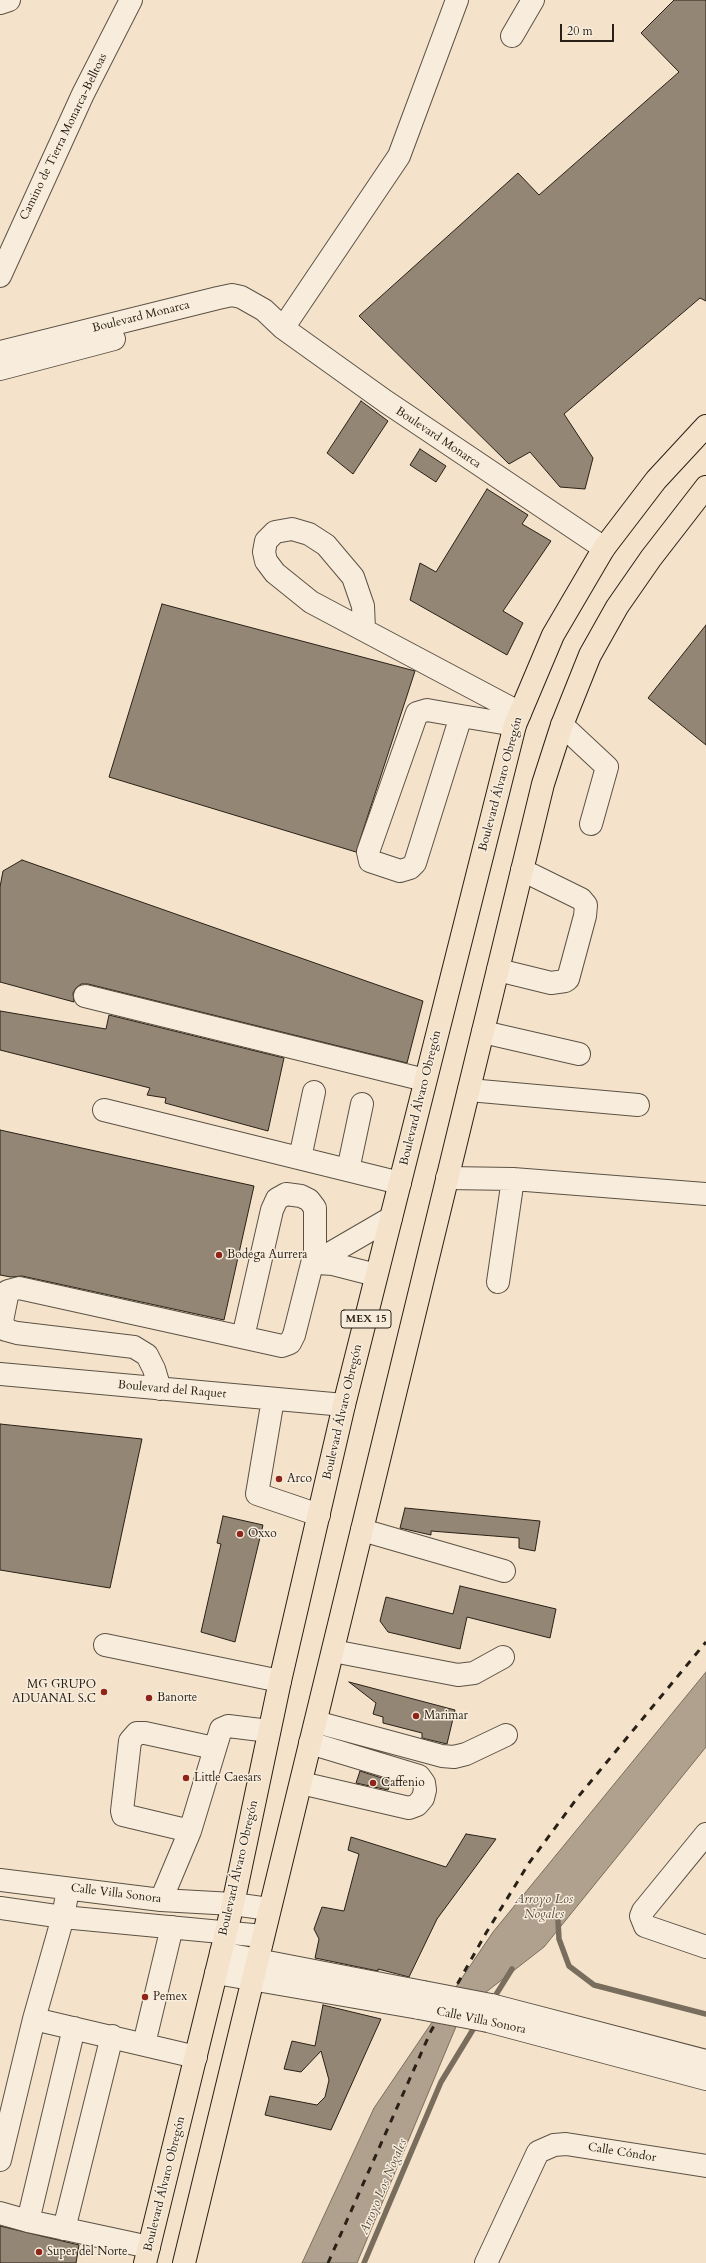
<!DOCTYPE html>
<meta charset="utf-8">
<style>
body{margin:0}
#map{position:relative;width:706px;height:2263px;overflow:hidden;background:#f4e3ca;font-family:Cardo,serif}
canvas{display:block}
.scale{position:absolute;left:560px;top:24px;width:54px;height:18px;box-sizing:border-box;border:2px solid #292117;border-top:0;padding-left:5px;font-size:12px;line-height:14px;white-space:nowrap;color:#292117;-webkit-text-stroke:3px #f8eddd;paint-order:stroke}
</style>
<div id="map">
<canvas width="706" height="2263"></canvas>
<div class="scale">20 m</div>
</div>
<script>
const c = document.querySelector('canvas').getContext('2d');
c.lineJoin = 'round';
function fill(path, color) {
  c.fillStyle = color;
  c.fill(path, 'evenodd');
}
function shape(rows) {
  const path = new Path2D();
  for (const r of rows) {
    path.moveTo(r[0], r[1]);
    for (let i = 2; i < r.length; i += 2) path.lineTo(r[i], r[i + 1]);
  }
  return path;
}
function trace(path, color, width, dash) {
  c.strokeStyle = color;
  c.lineWidth = width;
  c.lineCap = dash ? 'butt' : 'round';
  c.setLineDash(dash || []);
  c.stroke(path);
}
function label(font, color, halo, rows, align = 'center') {
  c.font = font + ' Cardo,serif';
  c.lineWidth = 3;
  c.setLineDash([]);
  c.textBaseline = 'middle';
  c.strokeStyle = halo;
  c.fillStyle = color;
  for (const [text, x, y, turn = 0] of rows) {
    c.save();
    c.translate(x, y);
    c.rotate((+turn || 0) * Math.PI / 180);
    c.textAlign = isNaN(turn) ? turn : align;
    if (halo) c.strokeText(text, 0, 0);
    c.fillText(text, 0, 0);
    c.restore();
  }
}
const water = shape([
 [706,1672,706,1747,544,1947,463,2010,357,2263,302,2263,374,2108,493,1932,706,1672]
]);
fill(water, '#afa18d');
trace(water, '#796e5e', 1);
trace(shape([
 [558,1921,559,1939,569,1966,594,1985,706,2014],
 [492,2001,512,1969],
 [364,2263,441,2082,477,2023]
]), '#796e5e', 5.5);
const building = shape([
 [674,0,706,0,706,301,700,298,564,414,593,458,585,489,560,487,530,452,509,464,359,316,518,173,539,195,679,72,641,33,674,0],
 [361,401,388,421,353,474,327,453,361,401],
 [420,449,446,466,436,482,410,465,420,449],
 [487,489,528,515,522,524,551,541,503,611,523,623,507,655,410,600,420,563,436,572,487,489],
 [162,604,415,671,356,852,109,777,162,604],
 [706,625,706,745,648,698,706,625],
 [22,860,423,1001,407,1063,88,984,81,984,76,988,73,993,74,1002,0,982,0,887,3,871,22,860],
 [0,1011,106,1029,109,1015,284,1058,268,1131,165,1103,166,1098,147,1095,150,1088,0,1050,0,1011],
 [0,1130,254,1186,224,1320,22,1276,11,1277,0,1275,0,1130],
 [0,1424,142,1439,110,1588,0,1570,0,1424],
 [405,1508,540,1521,535,1551,519,1548,519,1538,431,1531,431,1535,400,1528,405,1508],
 [223,1516,263,1525,235,1642,201,1632,221,1544,217,1543,223,1516],
 [460,1586,556,1609,550,1638,467,1617,460,1649,388,1632,380,1621,386,1597,453,1614,460,1586],
 [349,1682,455,1710,447,1744,422,1738,422,1733,383,1723,383,1717,373,1714,376,1703,349,1682],
 [360,1771,391,1781,388,1790,356,1783,360,1771],
 [466,1834,496,1839,437,1919,409,1977,378,1969,378,1971,315,1958,319,1939,314,1929,322,1907,344,1911,359,1854,348,1850,351,1837,446,1867,466,1834],
 [323,2005,381,2019,331,2130,265,2115,270,2096,317,2105,325,2097,329,2080,321,2051,301,2072,284,2069,292,2041,315,2046,323,2005],
 [0,2226,79,2245,76,2263,0,2263,0,2226]
]);
fill(building, '#938674');
trace(building, '#292117', 1);
const minor = shape([
 [0,3,9,0],
 [512,36,533,0],
 [0,276,83,94,131,0],
 [283,328,399,156,457,0],
 [0,352,218,298,232,295,241,297,264,310,283,328,385,401,604,548],
 [0,369,114,339],
 [364,629,363,606,353,577,326,545,309,534,292,529,275,532,266,541,264,552,266,561,275,573,311,602,520,713],
 [461,716,415,863,410,868,400,871,370,861,368,852,417,713,427,710,461,716,515,725],
 [562,725,607,767,591,824],
 [498,970,551,983,565,981,568,979,585,916,586,905,581,899,522,870],
 [85,996,425,1080],
 [483,1032,579,1054],
 [469,1090,638,1105],
 [104,1110,400,1183],
 [300,1158,314,1092],
 [348,1170,362,1104],
 [447,1178,513,1179,706,1194],
 [315,1252,325,1255,329,1254,391,1218],
 [312,1266,318,1263,333,1264,376,1275],
 [498,1282,513,1179],
 [0,1374,344,1405],
 [160,1389,154,1369,147,1355,134,1347,17,1333,6,1330,2,1321,8,1291,19,1288,282,1346,290,1343,294,1335,315,1252,315,1208,309,1200,301,1196,286,1194,277,1199,272,1210,243,1337],
 [273,1399,257,1494,319,1515],
 [362,1530,504,1571],
 [105,1645,280,1681],
 [333,1651,458,1675,474,1673,503,1657],
 [316,1722,442,1756,454,1757,466,1754,506,1735],
 [301,1783,409,1808,417,1805,423,1798,425,1790,424,1783,419,1776,310,1743],
 [190,1831,123,1815,122,1811,130,1741,137,1733,145,1733,214,1748],
 [706,1834,643,1911,641,1916,645,1926,706,1947],
 [0,1880,161,1900,233,1904,269,1909],
 [161,1900,190,1831,221,1729,228,1726,269,1731],
 [0,1908,63,1917,263,1936],
 [221,1953,423,1992],
 [216,1973,419,2008],
 [491,2005,706,2061],
 [34,2019,196,2057],
 [488,2021,706,2079],
 [144,2044,172,1927],
 [0,2160,34,2019,63,1917,68,1889],
 [0,2213,28,2221,149,2247],
 [28,2221,74,2028],
 [64,2229,112,2036],
 [486,2263,538,2152,554,2145,566,2144,706,2166]
]);
const highway = shape([
 [145,2263,233,1904,280,1681,344,1405,515,725,553,635,604,548,656,480,706,426],
 [184,2263,543,784,562,725,590,655,617,607,651,558,706,487]
]);
trace(minor, '#5c5244', 24);
trace(highway, '#292117', 24);
trace(minor, '#f8eddd', 22);
trace(highway, '#f4e3ca', 22);
trace(shape([
 [328,2263,431,2031,486,1933,529,1863,578,1797,706,1642]
]), '#292117', 3, [7, 7]);
const minorBridge = shape([
 [423,1992,491,2005],
 [419,2008,488,2021]
]);
trace(minorBridge, '#5c5244', 24, []);
trace(minorBridge, '#f8eddd', 22);
for (const [x, y, r, color] of [
 [219,1255,4,"#8f2418"],
 [279,1479,4,"#8f2418"],
 [240,1534,4,"#8f2418"],
 [104,1692,4,"#8f2418"],
 [149,1698,4,"#8f2418"],
 [416,1716,4,"#8f2418"],
 [186,1778,4,"#8f2418"],
 [373,1783,4,"#8f2418"],
 [145,1997,4,"#8f2418"],
 [39,2252,4,"#8f2418"]
]) {
  const dot = new Path2D();
  dot.arc(x, y, r, 0, 2 * Math.PI);
  c.fillStyle = color;
  c.fill(dot);
  trace(dot, '#f8eddd', 1.5);
}
for (const [x, y, w] of [
 [366,1319,50]
]) {
  const box = new Path2D();
  box.roundRect(x - w / 2, y - 9, w, 18, 3);
  c.fillStyle = '#f8eddd';
  c.fill(box);
  trace(box, '#292117', 1);
}
label('bold 11px', '#292117', null, [
 ["MEX 15",366,1319]
]);
label('12px', '#292117', '#f8eddd', [
 ["Camino de Tierra Monarca-Belltoas",64,137,-64],
 ["Boulevard Monarca",141,317,-14],
 ["Boulevard Monarca",438,438,34],
 ["Boulevard Álvaro Obregón",501,784,-75],
 ["Boulevard Álvaro Obregón",421,1098,-76],
 ["Boulevard del Raquet",172,1390,5],
 ["Boulevard Álvaro Obregón",343,1412,-77],
 ["Boulevard Álvaro Obregón",239,1868,-77],
 ["Calle Villa Sonora",116,1894,7],
 ["Calle Villa Sonora",481,2021,12],
 ["Calle Cóndor",622,2153,9],
 ["Boulevard Álvaro Obregón",165,2184,-76]
]);
label('12px', '#292117', '#f8eddd', [
 ["Bodega Aurrera",227,1255],
 ["Arco",287,1479],
 ["Oxxo",248,1534],
 ["MG GRUPO",96,1685,"right"],
 ["ADUANAL S.C",96,1699,"right"],
 ["Banorte",157,1698],
 ["Marimar",424,1716],
 ["Little Caesars",194,1778],
 ["Caffenio",381,1783],
 ["Pemex",153,1997],
 ["Super del Norte",47,2252]
], 'left');
label('italic 13px', '#584e40', '#f8eddd', [
 ["Arroyo Los",544,1900],
 ["Nogales",544,1915],
 ["Arroyo Los Nogales",384,2187,-67]
]);
</script>
